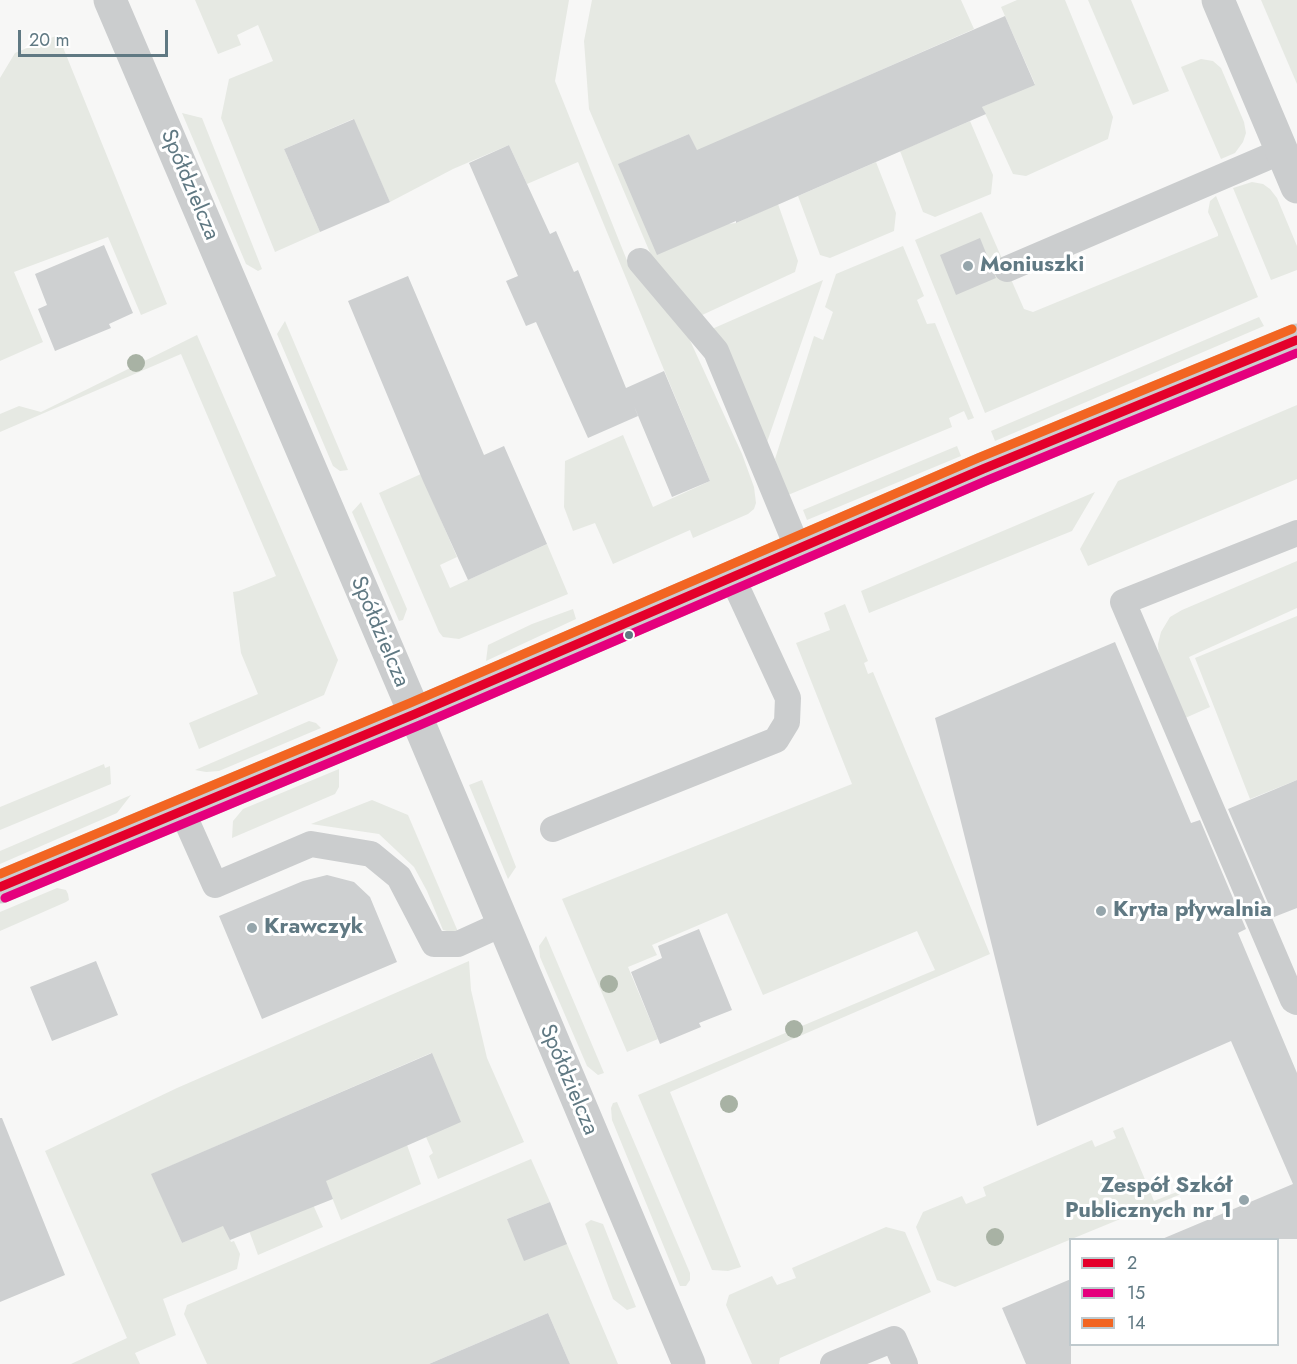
<!DOCTYPE html>
<meta charset="utf-8">
<style>
body{margin:0}
#map{position:relative;width:1297px;height:1364px;overflow:hidden;background:#f7f7f6;font-family:Jost,sans-serif}
canvas{display:block}
.legend{position:absolute;left:1069px;top:1238px;width:210px;height:108px;box-sizing:border-box;background:#fff;border:2px solid #bfc9cd;margin:0;padding:8px 10px;list-style:none;font-size:18px;color:#607983}
.legend li{display:flex;align-items:center;gap:12px;height:30px}
.legend b{width:30px;border:2px solid #bfc9cd}
.scale{position:absolute;left:18px;top:30px;width:150px;height:27px;box-sizing:border-box;border:3px solid #607983;border-top:0;padding-left:8px;font-size:18px;line-height:21px;white-space:nowrap;color:#607983;-webkit-text-stroke:4px #fff;paint-order:stroke}
</style>
<div id="map">
<canvas width="1297" height="1364"></canvas>
<ul class="legend">
<li><b style="height:8px;background:#e4002b"></b>2</li>
<li><b style="height:8px;background:#e5007d"></b>15</li>
<li><b style="height:8px;background:#f26522"></b>14</li>
</ul>
<div class="scale">20 m</div>
</div>
<script>
const c = document.querySelector('canvas').getContext('2d');
c.lineJoin = 'round';
function fill(path, color) {
  c.fillStyle = color;
  c.fill(path, 'evenodd');
}
function shape(rows) {
  const path = new Path2D();
  for (const r of rows) {
    path.moveTo(r[0], r[1]);
    for (let i = 2; i < r.length; i += 2) path.lineTo(r[i], r[i + 1]);
  }
  return path;
}
function trace(path, color, width, dash) {
  c.strokeStyle = color;
  c.lineWidth = width;
  c.lineCap = dash ? 'butt' : 'round';
  c.setLineDash(dash || []);
  c.stroke(path);
}
function label(font, color, halo, rows, align = 'center') {
  c.font = font + ' Jost,sans-serif';
  c.lineWidth = 6;
  c.setLineDash([]);
  c.textBaseline = 'middle';
  c.strokeStyle = halo;
  c.fillStyle = color;
  for (const [text, x, y, turn = 0] of rows) {
    c.save();
    c.translate(x, y);
    c.rotate((+turn || 0) * Math.PI / 180);
    c.textAlign = isNaN(turn) ? turn : align;
    if (halo) c.strokeText(text, 0, 0);
    c.fillText(text, 0, 0);
    c.restore();
  }
}
fill(shape([
 [195,0,569,0,555,81,630,268,688,336,742,454,754,487,756,503,754,509,748,514,693,538,690,530,613,564,595,523,573,531,564,507,565,461,623,435,653,507,710,481,578,162,527,184,509,145,453,169,390,202,353,119,284,149,320,232,275,252,221,118,229,79,273,61,258,25,237,35,241,45,218,54],
 [592,0,961,0,974,29,697,151,689,134,619,164,727,224,736,223,778,204,798,261,795,272,700,316,651,255,589,109,584,41],
 [1017,0,1065,0,1113,117,1108,139,1026,176,1013,174,982,107,1035,84,1001,7],
 [1088,0,1131,0,1169,91,1133,105],
 [1261,0,1297,0,1297,84],
 [58,35,167,304,141,315,108,237,14,272,43,342,0,361,0,78,15,53],
 [1201,59,1213,61,1221,68,1244,122,1246,133,1243,142,1235,153,1221,159,1181,67],
 [182,113,202,118,262,269,258,271,246,264],
 [970,121,993,175,991,194,935,217,923,212,900,151],
 [876,162,896,213,894,231,830,258,820,255,798,196],
 [1252,182,1263,184,1270,189,1277,198,1297,246,1297,270,1271,280,1233,188],
 [1216,196,1258,297,985,413,915,240,981,212,982,213,1024,309,1033,312,1218,236,1218,234,1208,212,1210,201],
 [903,246,924,296,917,300,927,324,935,323,974,418,968,420,964,411,949,418,952,427,788,495,784,489,775,459,814,336,823,340,833,312,825,307,836,274],
 [823,280,766,445,712,329],
 [1259,317,1264,326,995,441,991,431],
 [285,321,348,470,340,471,333,466,277,334],
 [197,335,338,660,324,695,199,749,189,723,258,694,241,653,233,592,239,591,276,576,181,354,0,432,0,414,19,406,41,412],
 [1297,405,1297,479,1088,566,1080,549,1118,481],
 [957,446,961,456,807,520,803,510],
 [421,474,457,557,440,565,450,588,547,544,568,594,459,639,443,637,439,632,379,493],
 [1095,492,1072,531,869,613,861,591],
 [361,502,407,609,403,620,399,621,352,512],
 [1297,561,1297,608,1189,657,1210,707,1183,719,1159,660,1158,644,1161,632,1170,617,1182,610],
 [845,604,868,661,864,663,868,674,873,672,990,954,670,1092,741,1267,728,1271,712,1270,638,1095,935,970,917,931,763,995,727,913,652,945,657,955,628,967,658,1039,627,1052,562,899,852,784,796,643,830,630,824,613],
 [573,609,576,619,486,661,488,645,532,624],
 [1297,616,1297,780,1250,799,1195,658],
 [309,721,316,723,321,728,219,771,206,772,195,770],
 [104,764,105,768,110,766,111,784,0,830,0,807],
 [339,769,339,787,335,794,232,838,233,821,243,809],
 [482,780,516,867,508,879,469,785],
 [131,795,117,813,0,864,0,851],
 [372,800,408,815,459,934,443,930,427,891,414,867,379,834,311,824],
 [57,888,66,890,68,894,69,900,66,902,0,931,0,912],
 [546,936,604,1073,598,1075,587,1066,540,957,539,946],
 [469,961,471,990,487,1058,524,1142,438,1179,429,1156,433,1153,426,1137,431,1053,152,1174,182,1243,224,1224,231,1242,234,1241,240,1254,237,1269,163,1299,176,1335,135,1353,140,1364,71,1364,127,1338,45,1151,177,1088],
 [617,1102,690,1273,690,1280,686,1286,680,1286,612,1120,611,1108,613,1103],
 [1123,1127,1154,1201,1202,1182,1203,1185,955,1287,937,1280,916,1227,923,1212,962,1196,966,1204,986,1196,983,1187,1092,1140,1095,1147,1116,1138,1113,1131],
 [407,1145,421,1184,341,1220,325,1180],
 [531,1159,550,1202,507,1219,567,1244,618,1364,570,1364,548,1313,429,1364,207,1364,184,1314,187,1305],
 [306,1189,323,1227,258,1255,244,1217],
 [591,1220,603,1224,636,1307,627,1310,613,1299,585,1224],
 [886,1227,905,1232,931,1292,780,1358,779,1364,752,1364,726,1305,729,1295,772,1276,777,1285,796,1278,792,1268]
]), '#e6e9e3');
fill(shape([
 [1005,16,1035,85,982,107,986,114,736,223,736,221,657,255,618,164,689,134,697,150],
 [354,119,390,202,320,232,284,149],
 [509,145,550,234,556,231,574,272,578,270,626,388,664,371,710,481,672,497,634,406,638,416,588,438,536,322,526,326,506,281,518,276,469,163],
 [980,238,996,278,956,295,940,255],
 [104,245,133,313,109,324,111,328,55,351,38,309,47,305,35,274],
 [408,276,484,455,504,446,547,544,468,580,423,481,348,301],
 [1115,642,1191,823,1200,820,1246,929,1238,933,1297,1073,1297,1239,1162,1239,1293,1184,1231,1041,1037,1126,935,718],
 [1297,780,1297,908,1274,917,1228,809],
 [327,875,354,882,370,897,397,962,262,1019,219,916,303,881],
 [699,929,732,1010,699,1023,701,1027,660,1044,631,972,662,958,658,946],
 [96,961,118,1015,52,1041,30,987],
 [432,1053,461,1122,326,1181,333,1199,230,1240,223,1226,182,1243,151,1174],
 [0,1118,2,1118,65,1275,0,1302],
 [550,1202,567,1244,524,1261,507,1219],
 [1071,1279,1071,1364,1026,1364,1002,1308],
 [548,1313,570,1364,429,1364]
]), '#ced0d1');
trace(shape([
 [640,261,716,351,798,549],
 [1007,269,1282,151],
 [1297,533,1123,602,1293,1000,1297,1002],
 [182,811,215,885,311,844,371,854,399,877,434,944,458,944,502,924],
 [553,829,776,740,787,722,788,698,732,577],
 [833,1364,894,1339,905,1364]
]), '#cbcdce', 26);
trace(shape([
 [110,0,415,714,689,1364],
 [1218,0,1297,187],
 [0,887,415,714,983,469,1297,340]
]), '#cbcdce', 33);
trace(shape([
 [0,887,415,714,983,469,1297,340]
]), '#e4002b', 9);
trace(shape([
 [5,898,420,725,988,480,1297,353]
]), '#e5007d', 9);
trace(shape([
 [0,874,410,703,978,458,1292,329]
]), '#f26522', 9);
c.fillStyle = '#a8b2a4';
for (const [x, y] of [
 [136,363],
 [609,984],
 [794,1029],
 [729,1104],
 [995,1237]
]) {
  c.beginPath();
  c.arc(x, y, 9, 0, 2 * Math.PI);
  c.fill();
}
for (const [x, y, r, color] of [
 [968,266,6,"#95a5ab"],
 [629,635,5,"#607983"],
 [1101,911,6,"#95a5ab"],
 [252,928,6,"#95a5ab"],
 [1244,1200,6,"#95a5ab"]
]) {
  const dot = new Path2D();
  dot.arc(x, y, r, 0, 2 * Math.PI);
  c.fillStyle = color;
  c.fill(dot);
  trace(dot, '#fff', 2);
}
label('22px', '#607983', '#fff', [
 ["Spółdzielcza",189,185,67],
 ["Spółdzielcza",379,632,67],
 ["Spółdzielcza",568,1080,67]
]);
label('bold 22px', '#607983', '#fff', [
 ["Moniuszki",980,266],
 ["Kryta pływalnia",1113,911],
 ["Krawczyk",264,928],
 ["Zespół Szkół",1232,1187,"right"],
 ["Publicznych nr 1",1232,1212,"right"]
], 'left');
</script>
